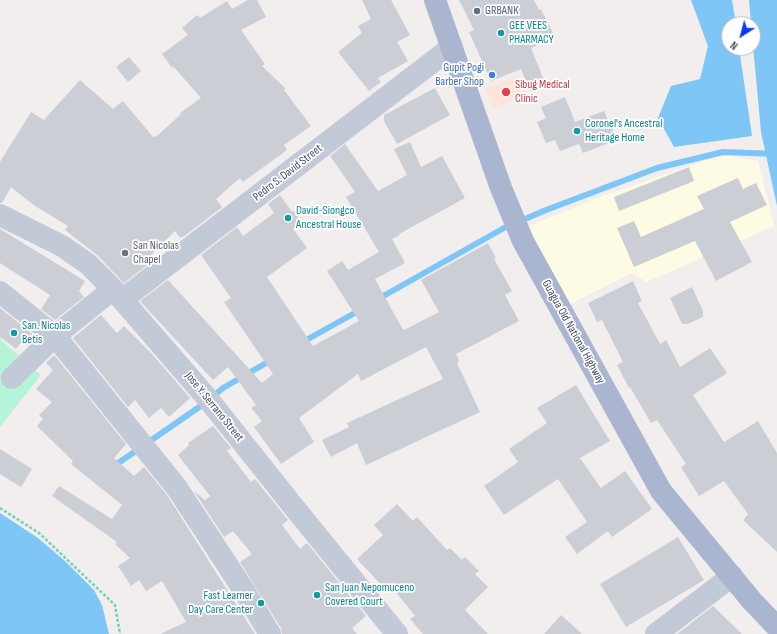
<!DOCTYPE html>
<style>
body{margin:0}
#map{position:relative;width:777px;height:634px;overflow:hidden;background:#f1eeed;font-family:"Sofia Sans Condensed",sans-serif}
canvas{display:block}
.north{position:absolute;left:721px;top:16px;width:40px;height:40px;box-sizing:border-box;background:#fff;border:1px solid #b4b7be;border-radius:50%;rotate:216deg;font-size:11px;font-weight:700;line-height:16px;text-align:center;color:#444c5d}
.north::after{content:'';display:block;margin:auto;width:14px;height:18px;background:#043ef4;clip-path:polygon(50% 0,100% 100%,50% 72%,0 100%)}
</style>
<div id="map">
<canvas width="777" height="634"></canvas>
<div class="north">N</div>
</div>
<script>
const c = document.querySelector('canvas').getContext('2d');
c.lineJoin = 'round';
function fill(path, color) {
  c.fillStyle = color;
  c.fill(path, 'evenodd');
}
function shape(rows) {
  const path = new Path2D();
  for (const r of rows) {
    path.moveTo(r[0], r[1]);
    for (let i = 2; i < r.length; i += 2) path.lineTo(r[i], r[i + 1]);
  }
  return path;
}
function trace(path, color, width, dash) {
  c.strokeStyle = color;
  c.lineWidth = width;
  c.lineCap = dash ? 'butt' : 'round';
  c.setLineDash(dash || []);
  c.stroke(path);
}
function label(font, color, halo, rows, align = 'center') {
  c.font = font + ' "Sofia Sans Condensed",sans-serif';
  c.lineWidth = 3.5;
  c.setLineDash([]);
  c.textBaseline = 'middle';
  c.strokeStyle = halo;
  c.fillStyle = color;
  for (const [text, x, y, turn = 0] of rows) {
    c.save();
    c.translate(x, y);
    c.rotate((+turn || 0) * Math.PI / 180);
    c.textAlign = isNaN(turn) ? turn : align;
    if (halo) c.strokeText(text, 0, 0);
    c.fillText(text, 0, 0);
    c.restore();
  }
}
fill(shape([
 [722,155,758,161,774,226,647,282,632,273,568,305,550,274,529,226,605,195]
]), '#fefbe4');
fill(shape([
 [519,75,527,95,493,108,485,89]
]), '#fee4da');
fill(shape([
 [0,339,41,375,0,427]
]), '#b6f4da');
fill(shape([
 [691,0,732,0,736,24,729,24,729,48,739,48,752,136,674,147,658,118,671,86,700,79,708,46],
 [749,0,777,0,777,206,761,132,753,46,753,24,751,24],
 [0,513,38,538,65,561,94,590,102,605,109,634,0,634]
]), '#7ec6f6');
trace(shape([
 [378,299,504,228,546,210,657,168,723,152,777,154],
 [301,343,360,310],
 [211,398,223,388,273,359],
 [114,466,205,403]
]), '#7ec6f6', 6);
fill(shape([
 [248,0,257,0,266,17,241,30,265,64,262,66,286,89,284,90,311,126,284,145,287,150,243,182,240,178,216,199,222,207,186,235,180,238,175,231,148,258,151,262,124,283,97,255,65,230,68,226,35,206,11,187,2,203,0,203,0,162,31,112,44,120,80,80,113,109,123,101,153,137,157,136,181,114,180,113,201,98,173,66,172,68,162,54,188,35,182,28,197,15,200,18,227,1,232,9],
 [362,0,391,0,410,35,397,42,408,61,378,78,381,82,369,91,338,52,362,33,358,26,371,19],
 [459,0,534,0,539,10,541,9,555,37,531,48,546,85,530,91,521,69,491,81,469,32,474,30],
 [129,57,141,71,128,82,116,67],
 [435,88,450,115,397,144,384,121,384,115],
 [565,97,575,122,604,111,617,140,583,153,579,144,560,151,555,140,546,143,537,122,546,118,541,107],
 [410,142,421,167,442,156,465,198,399,234,400,235,392,239,405,263,375,279,402,328,404,330,439,312,421,280,488,243,496,258,494,259,512,291,505,295,519,321,456,354,459,361,457,363,480,412,366,465,357,443,331,457,322,440,349,427,347,423,443,379,426,347,361,381,358,374,299,418,314,442,281,464,254,427,262,421,251,408,256,405,228,367,213,380,140,301,168,280,262,383,273,374,224,302,231,298,201,255,237,227,243,236,274,213,268,204,280,195,292,212,294,211,302,223,293,229,307,248,267,277,313,346,359,321,327,271,342,261,348,270,379,252,346,197,355,192,330,156,345,144,378,191,407,175,394,149],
 [689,167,694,181,619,211,614,197],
 [738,178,743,189,756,183,767,205,730,222,752,262,716,281,695,241,634,267,617,228,634,221,641,237,704,209,697,196],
 [0,229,85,281,79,291,84,297,55,320,41,309,50,295,0,263],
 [633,281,642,301,638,303,660,344,666,340,680,367,710,348,727,373,693,395,724,442,758,421,777,453,777,552,743,520,748,514,724,481,699,496,681,467,686,464,657,420,651,423,630,387,629,388,617,365,623,362,602,320,597,322,588,303],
 [692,287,703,311,703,317,688,324,682,324,670,298],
 [0,308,36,337,28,345,23,340,16,349,0,337],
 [101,315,117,333,124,326,152,354,190,398,169,417,161,408,149,418,135,400,128,407,73,338],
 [54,355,126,444,114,458,134,476,144,467,167,495,255,634,160,634,186,622,162,581,146,591,139,580,131,586,118,566,130,558,115,544,117,542,52,496,59,486,112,519,122,505,71,464,73,461,37,426,43,419,39,415,52,402,36,389,53,370,46,363],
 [576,385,610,441,580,458,601,488,625,471,652,509,612,537,608,531,577,554,565,537,587,522,558,479,504,515,484,486,518,462,509,449,547,423,537,408],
 [213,426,231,448,227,451,251,482,255,479,288,520,282,525,300,549,307,543,366,616,352,628,357,634,282,634,281,628,240,562,252,554,233,531,224,537,194,491,205,500,210,496,178,455,189,445,188,443],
 [0,449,32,469,21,487,0,474],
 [397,504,413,521,417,517,447,550,450,548,462,560,465,557,479,571,475,574,488,587,465,610,488,634,423,634,410,619,415,616,391,586,386,590,357,559,383,535,374,525],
 [678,537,704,580,626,627,600,584],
 [713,606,742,634,677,634],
 [561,615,582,634,544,634]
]), '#ccced6');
trace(shape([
 [0,508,39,533,115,605,120,634]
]), '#6ad6b5', 2.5, [3, 2]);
trace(shape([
 [0,215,62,246,88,264,113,289,208,399,293,506,397,634],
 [0,292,55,336,177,488,245,592,270,634],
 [123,299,452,47],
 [12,378,55,336,113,289],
 [656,634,732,576]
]), '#c2c9d7', 22);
trace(shape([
 [435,0,501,188,523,241,661,491,752,601,777,627]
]), '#aab6d0', 22);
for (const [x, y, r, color] of [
 [477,11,4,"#5c6f8a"],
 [501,33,4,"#0f9aa8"],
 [492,75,4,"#3f7fe0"],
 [506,92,5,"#e0444e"],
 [577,131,4,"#0f9aa8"],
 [288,218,4,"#0f9aa8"],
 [125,253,4,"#6b7280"],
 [14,333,4,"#0f9aa8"],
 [317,595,4,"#0f9aa8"],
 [261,603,4,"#0f9aa8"]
]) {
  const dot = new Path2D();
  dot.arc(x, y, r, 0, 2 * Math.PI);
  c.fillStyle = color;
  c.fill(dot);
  trace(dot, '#fff', 1.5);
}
label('12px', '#4e5e75', '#fff', [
 ["GRBANK",485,11]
], 'left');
label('12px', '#0d838f', '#fff', [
 ["GEE VEES",509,26],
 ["PHARMACY",509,40],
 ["Coronel's Ancestral",585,124],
 ["Heritage Home",585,138],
 ["David-Siongco",296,211],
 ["Ancestral House",296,225],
 ["San. Nicolas",22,326],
 ["Betis",22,340],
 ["San Juan Nepomuceno",325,588],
 ["Covered Court",325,602],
 ["Fast Learner",253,596,"right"],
 ["Day Care Center",253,610,"right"]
], 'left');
label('12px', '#366cbe', '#fff', [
 ["Gupit Pogi",484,68],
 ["Barber Shop",484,82]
], 'right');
label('12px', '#be3a42', '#fff', [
 ["Sibug Medical",515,85],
 ["Clinic",515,99]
], 'left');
label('12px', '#444c5d', '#fff', [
 ["Pedro S. David Street",288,173,-38],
 ["Guagua Old National Highway",573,332,61],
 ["Jose Y. Serrano Street",214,407,51]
]);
label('12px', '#5b616d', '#fff', [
 ["San Nicolas",133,246],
 ["Chapel",133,260]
], 'left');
</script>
